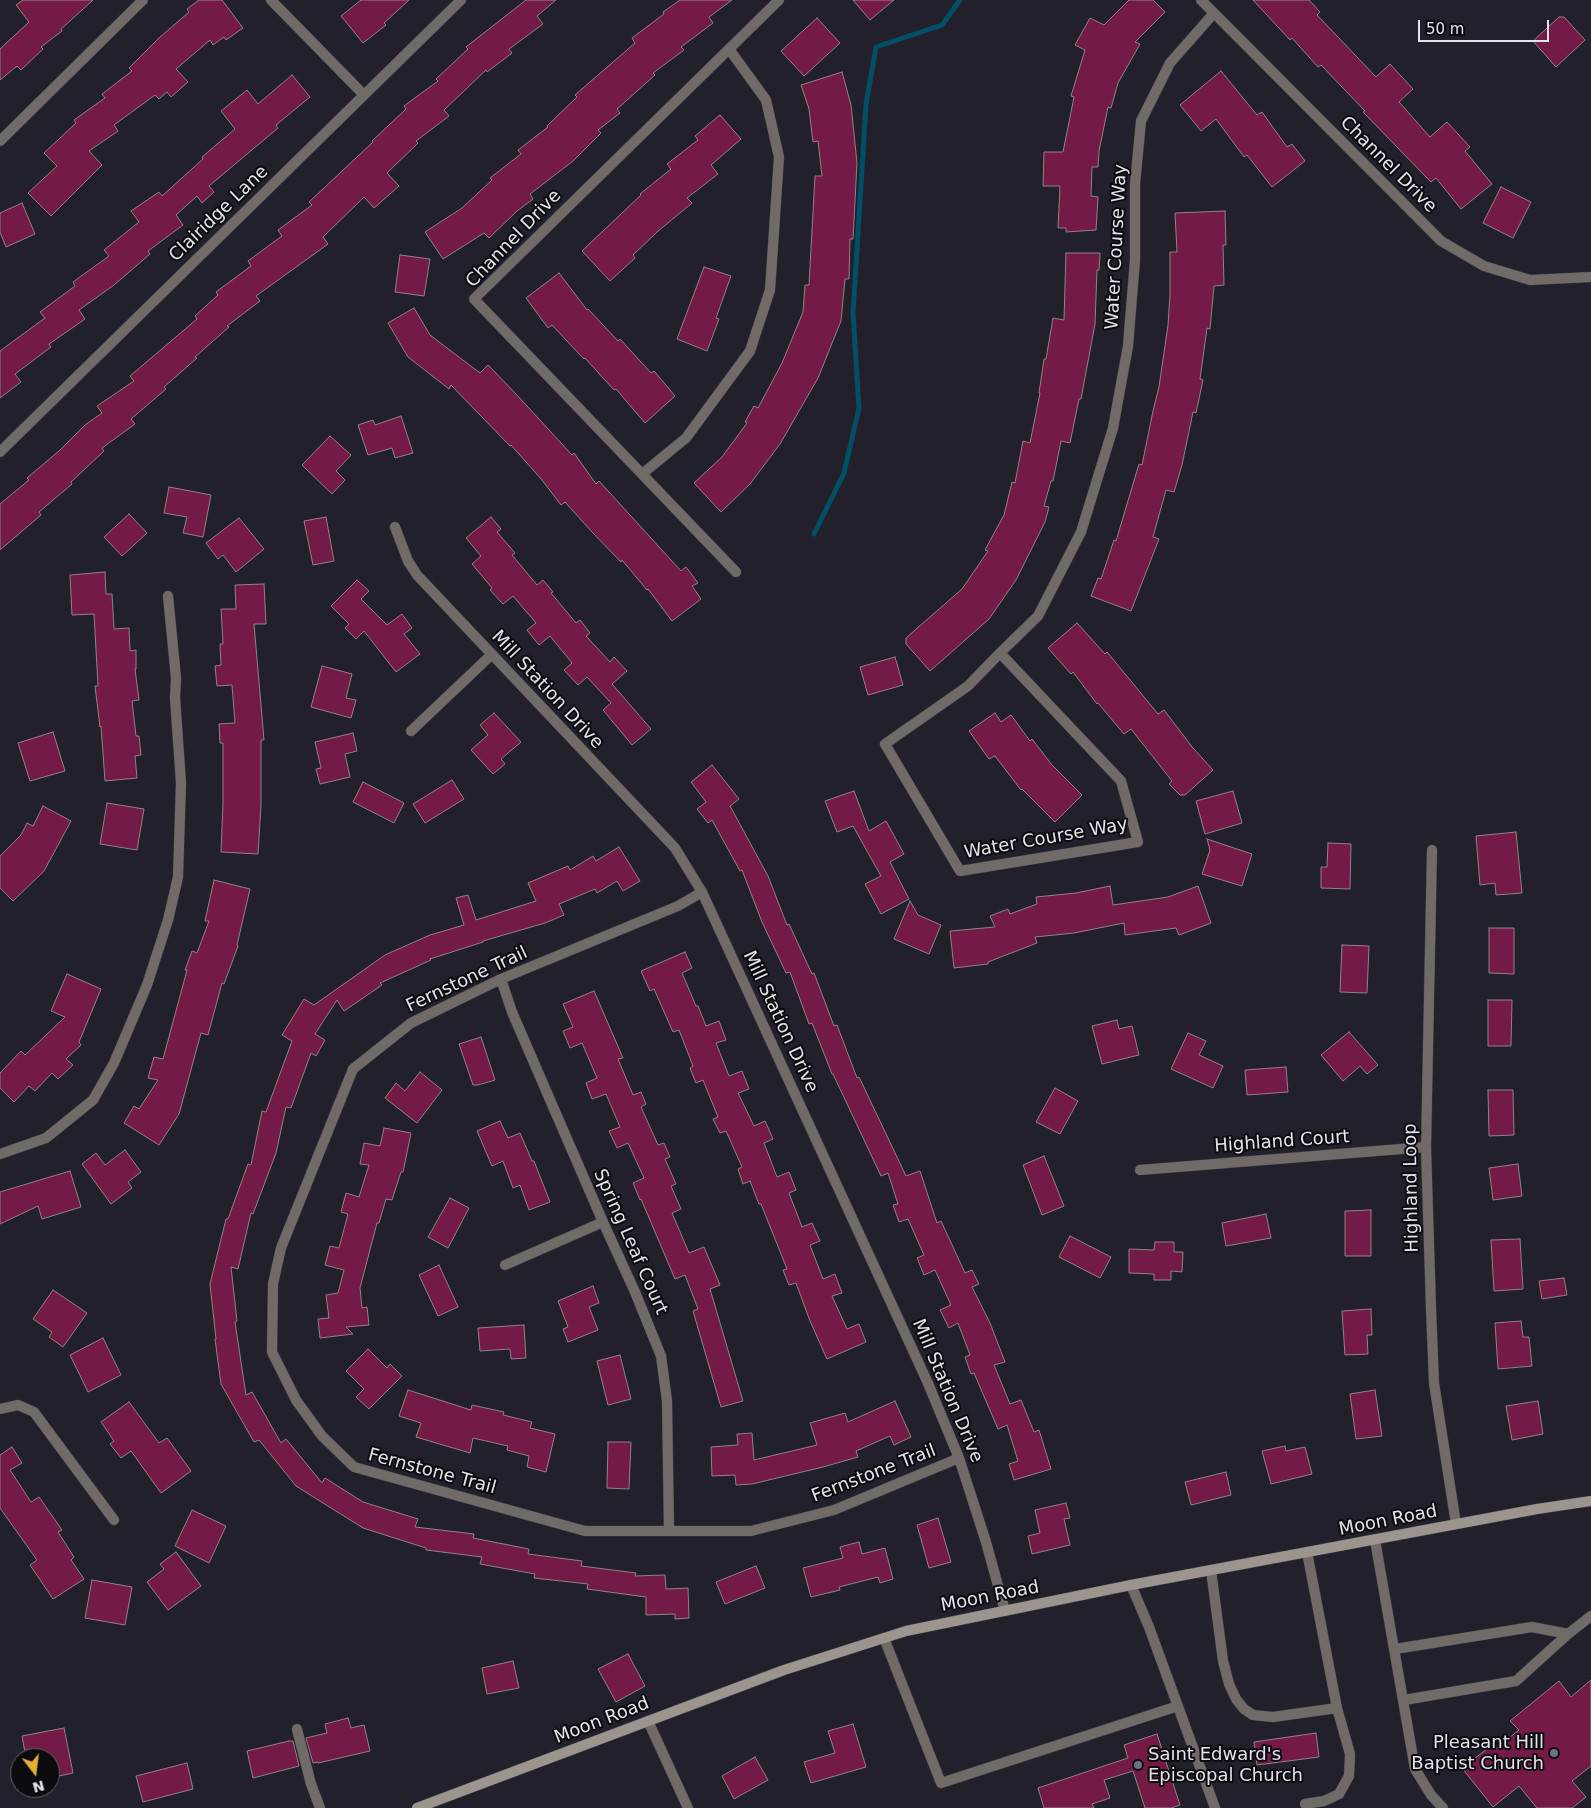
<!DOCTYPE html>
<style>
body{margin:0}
#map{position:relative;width:1591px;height:1808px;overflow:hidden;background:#22202b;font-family:"DejaVu Sans",sans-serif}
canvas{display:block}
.north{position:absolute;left:10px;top:1748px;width:50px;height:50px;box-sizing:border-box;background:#0c0b0f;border:1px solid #626167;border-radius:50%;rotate:165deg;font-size:14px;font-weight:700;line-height:20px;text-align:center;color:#e4e3eb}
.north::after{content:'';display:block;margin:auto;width:18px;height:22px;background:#e1af34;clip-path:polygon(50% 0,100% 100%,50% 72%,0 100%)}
.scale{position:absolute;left:1418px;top:20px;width:131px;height:22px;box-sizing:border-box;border:2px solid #e4e3eb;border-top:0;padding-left:6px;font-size:15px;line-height:18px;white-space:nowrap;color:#e4e3eb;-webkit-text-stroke:4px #0c0b0f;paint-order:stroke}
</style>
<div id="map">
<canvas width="1591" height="1808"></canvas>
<div class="north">N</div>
<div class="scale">50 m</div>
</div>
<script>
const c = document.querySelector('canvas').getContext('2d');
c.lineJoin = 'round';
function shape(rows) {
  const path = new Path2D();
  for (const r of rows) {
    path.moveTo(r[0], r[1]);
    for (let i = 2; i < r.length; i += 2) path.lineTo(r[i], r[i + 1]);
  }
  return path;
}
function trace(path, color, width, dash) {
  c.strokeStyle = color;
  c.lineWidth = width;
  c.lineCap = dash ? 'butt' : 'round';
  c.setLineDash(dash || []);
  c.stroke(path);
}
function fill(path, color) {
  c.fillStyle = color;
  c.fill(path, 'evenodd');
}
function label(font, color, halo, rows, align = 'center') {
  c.font = font + ' "DejaVu Sans",sans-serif';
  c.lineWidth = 4;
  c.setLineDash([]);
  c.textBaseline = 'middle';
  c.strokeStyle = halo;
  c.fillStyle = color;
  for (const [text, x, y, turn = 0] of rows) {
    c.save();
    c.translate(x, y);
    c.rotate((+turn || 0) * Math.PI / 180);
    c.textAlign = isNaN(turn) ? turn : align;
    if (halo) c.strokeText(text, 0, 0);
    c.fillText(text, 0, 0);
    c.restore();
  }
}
trace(shape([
 [814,534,844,473,859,408,853,313,866,104,876,47,942,25,960,0]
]), '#004f67', 5);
const building = shape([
 [23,0,93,0,61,29,62,31,41,47,43,49,21,70,17,66,0,80,0,49,29,22,16,5,23,0],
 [199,0,222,0,243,28,226,40,224,37,213,45,210,40,176,69,188,82,171,97,167,92,159,99,155,95,114,125,118,131,89,151,102,165,51,216,28,193,57,166,44,153,76,123,74,120,105,98,102,94,132,71,129,68,159,38,189,12,187,9,199,0],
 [361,0,409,0,384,23,386,25,363,43,341,16,361,0],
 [526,0,556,0,537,16,543,24,509,49,512,53,487,72,486,70,444,110,449,116,416,141,418,143,387,173,399,186,374,208,364,197,323,237,328,244,256,296,260,301,227,326,229,327,195,357,197,358,164,387,166,389,131,419,135,424,102,448,104,451,71,482,72,484,39,512,41,515,0,550,0,504,29,480,27,478,59,451,85,425,102,413,97,406,134,381,130,376,197,319,195,316,218,295,216,292,251,266,248,261,282,236,278,230,312,205,309,202,373,142,372,141,406,109,404,106,438,81,436,79,468,49,466,47,526,0],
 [680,0,732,0,709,17,713,23,681,47,684,50,653,73,655,75,617,109,620,113,598,130,601,133,573,161,530,194,533,199,517,211,489,238,484,233,443,259,425,232,462,208,492,180,490,178,521,154,518,150,548,127,547,126,577,97,575,95,635,43,632,38,664,14,663,12,680,0],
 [853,0,894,0,870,20,853,0],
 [1129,0,1153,0,1165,12,1135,42,1140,44,1118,83,1111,108,1108,107,1099,151,1098,167,1092,167,1091,196,1098,197,1096,230,1066,232,1066,228,1058,228,1060,186,1043,186,1044,152,1063,152,1074,97,1071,96,1085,50,1075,45,1090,18,1104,25,1129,0],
 [1253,0,1309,0,1320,12,1317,15,1376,77,1390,64,1413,89,1399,102,1430,137,1447,122,1470,147,1465,151,1492,184,1461,209,1436,178,1431,182,1363,112,1365,111,1321,65,1318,67,1292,38,1290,40,1253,0],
 [1559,17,1564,17,1585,40,1556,67,1533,41,1559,17],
 [817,18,840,43,804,76,781,51,817,18],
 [1221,71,1257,115,1262,112,1287,147,1292,144,1305,161,1272,187,1247,155,1244,157,1216,119,1201,131,1180,105,1221,71],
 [842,72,851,105,857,163,853,239,850,239,849,279,845,279,841,321,818,378,780,444,750,484,721,512,694,483,722,457,747,423,745,422,754,406,758,408,782,363,803,312,805,285,809,285,815,176,822,176,818,141,813,142,809,109,801,85,842,72],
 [292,75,310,97,276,125,278,128,209,186,214,192,202,203,197,196,176,215,183,225,148,251,150,254,114,285,79,310,85,319,49,344,51,347,15,374,21,382,0,398,0,351,45,318,40,312,75,286,73,282,109,256,104,250,139,222,131,211,159,192,162,196,203,159,202,157,235,129,221,111,247,90,258,104,292,75],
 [720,115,741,139,711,165,718,174,687,198,692,203,657,232,633,255,635,258,610,281,582,251,641,195,640,194,671,169,667,164,698,140,695,136,720,115],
 [1501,187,1531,202,1513,238,1483,223,1501,187],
 [22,203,35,234,6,247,0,232,0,213,22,203],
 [1225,211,1226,245,1223,245,1224,285,1214,286,1210,329,1207,328,1200,379,1203,380,1196,413,1193,412,1182,465,1174,492,1166,490,1153,537,1159,539,1131,611,1091,596,1098,578,1101,579,1114,540,1116,541,1139,464,1142,465,1153,411,1159,387,1168,325,1170,294,1170,252,1177,252,1175,213,1225,211],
 [1066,253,1100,253,1099,270,1097,270,1095,324,1081,399,1079,399,1070,443,1061,441,1053,481,1051,481,1044,506,1049,507,1045,522,1016,580,989,619,930,671,906,644,906,638,962,589,988,551,985,550,1004,515,1012,482,1015,483,1023,441,1030,443,1040,393,1039,393,1044,359,1046,359,1053,318,1064,320,1066,253],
 [400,255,430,259,424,296,395,292,400,255],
 [704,267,731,276,716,318,719,319,707,351,677,339,704,267],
 [559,273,587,310,588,309,618,341,620,339,651,373,654,371,675,396,645,423,616,389,614,390,585,358,584,359,552,325,548,328,526,298,559,273],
 [414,308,430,335,480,373,488,365,516,394,572,455,574,453,596,484,599,481,681,571,686,567,698,583,692,586,701,599,672,621,648,589,647,590,622,560,621,562,592,532,565,502,561,505,542,480,511,445,510,446,451,385,449,389,408,357,388,323,414,308],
 [401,416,413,453,395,458,392,448,368,455,358,425,373,420,375,425,401,416],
 [330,436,351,455,336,471,345,480,332,494,302,465,330,436],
 [169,487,211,495,203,537,183,533,187,517,164,513,169,487],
 [129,514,147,533,122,556,104,537,129,514],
 [326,517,334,561,313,565,304,521,326,517],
 [491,517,501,529,497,532,515,553,512,555,537,585,543,580,553,592,551,593,576,623,580,620,590,633,586,636,610,662,614,657,627,671,612,684,651,729,632,745,603,710,611,703,587,677,578,685,564,670,572,663,550,636,539,645,527,630,536,623,513,596,503,604,490,590,492,588,472,564,481,556,466,538,491,517],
 [239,518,264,549,236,572,223,555,218,559,206,543,239,518],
 [105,572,106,594,112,594,114,629,129,628,130,651,136,650,136,669,135,669,139,700,132,701,136,736,139,736,141,755,135,756,137,778,105,781,101,726,100,727,95,686,98,686,94,614,72,615,70,575,105,572],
 [357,580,369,591,361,599,387,625,402,614,412,628,404,634,420,654,396,672,364,631,356,639,345,628,349,624,331,606,357,580],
 [264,584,266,624,254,624,264,740,261,740,261,805,258,854,221,852,223,803,223,743,220,743,219,724,235,723,232,685,217,686,215,666,221,665,220,644,223,644,221,609,236,609,235,585,264,584],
 [1077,623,1105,654,1107,652,1158,714,1164,710,1193,748,1213,770,1185,795,1180,795,1169,784,1172,781,1131,729,1124,734,1098,703,1097,704,1073,672,1071,674,1048,648,1077,623],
 [895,657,903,685,868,695,860,667,895,657],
 [322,666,352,674,346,698,356,700,351,718,311,707,322,666],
 [494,713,521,742,501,759,505,764,493,774,471,750,488,735,480,725,494,713],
 [995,713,1001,722,1011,715,1030,741,1032,739,1052,765,1082,795,1055,822,1022,789,1021,790,995,756,989,759,969,731,995,713],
 [53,732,65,771,30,781,18,743,53,732],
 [353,733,357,751,345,754,350,777,320,784,316,769,321,768,315,742,353,733],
 [712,765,739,799,730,806,768,876,787,925,789,924,812,974,814,973,834,1026,837,1025,857,1078,859,1077,906,1176,920,1171,937,1223,941,1221,965,1273,972,1270,979,1284,972,1287,990,1323,1005,1362,994,1365,1010,1404,1021,1400,1034,1432,1039,1430,1051,1469,1014,1480,1009,1464,1018,1461,1007,1425,998,1429,974,1373,971,1374,965,1357,970,1355,958,1323,949,1328,940,1310,951,1305,935,1270,924,1275,917,1258,924,1255,908,1219,899,1222,893,1205,898,1204,888,1173,881,1176,833,1074,832,1074,812,1023,809,1024,790,972,786,973,762,922,742,870,740,871,712,820,708,823,697,809,706,802,691,782,712,765],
 [452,780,464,799,425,823,413,804,452,780],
 [363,782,404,803,394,823,353,802,363,782],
 [854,791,869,831,886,821,904,854,890,862,909,899,881,914,865,884,881,876,853,826,837,832,825,801,854,791],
 [1233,791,1242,823,1205,834,1196,801,1233,791],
 [107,803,144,809,137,850,100,844,107,803],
 [43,806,71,821,44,871,13,901,0,888,0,856,21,835,27,823,33,826,43,806],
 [1516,832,1522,893,1496,895,1495,883,1480,885,1476,836,1516,832],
 [1207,839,1252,854,1242,886,1202,874,1210,850,1207,839],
 [1328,843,1351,844,1350,889,1321,888,1321,867,1327,867,1328,843],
 [619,847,640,881,623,891,617,881,597,893,595,889,559,904,564,915,545,923,483,941,483,942,430,959,431,960,380,983,382,985,344,1011,337,1000,315,1034,325,1040,316,1056,311,1053,291,1108,286,1107,276,1153,253,1214,251,1213,238,1269,231,1267,237,1321,235,1322,246,1395,252,1392,281,1443,286,1439,322,1483,325,1478,363,1502,418,1519,415,1527,474,1534,473,1538,529,1549,528,1554,582,1561,581,1566,636,1573,635,1576,665,1575,666,1589,688,1588,689,1618,675,1619,675,1614,646,1615,646,1597,587,1589,588,1584,534,1578,535,1574,480,1564,482,1557,426,1550,426,1548,363,1528,296,1486,259,1440,254,1442,221,1384,215,1339,216,1339,210,1284,226,1219,228,1219,248,1164,251,1165,262,1111,266,1112,292,1041,282,1035,304,999,314,1005,385,955,430,935,464,925,456,898,468,895,476,920,536,901,528,883,568,866,570,870,593,856,596,861,619,847],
 [214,880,250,889,237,945,238,946,224,984,222,983,208,1035,201,1033,179,1114,159,1145,124,1123,134,1106,139,1109,158,1080,148,1078,154,1057,163,1059,187,970,185,970,192,951,197,953,209,921,205,921,214,880],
 [1110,886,1113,905,1168,897,1198,886,1211,923,1179,935,1176,928,1125,935,1124,923,1074,933,1035,937,1037,943,988,962,988,964,954,968,950,931,995,927,990,916,1008,909,1010,914,1037,904,1036,897,1076,893,1110,886],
 [910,901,918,915,941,925,929,954,894,939,910,901],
 [1489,928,1514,928,1514,974,1489,973,1489,928],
 [1342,945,1369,946,1367,993,1340,992,1342,945],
 [685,952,692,968,682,973,696,1006,698,1006,706,1026,719,1021,726,1040,716,1043,729,1076,742,1071,749,1089,738,1093,754,1126,765,1121,773,1139,764,1143,777,1177,789,1172,796,1190,789,1193,802,1227,812,1223,820,1241,810,1245,823,1279,835,1274,842,1293,832,1296,847,1329,859,1324,866,1342,827,1359,810,1321,796,1283,789,1285,783,1270,787,1269,761,1204,759,1204,750,1181,743,1184,738,1169,742,1167,726,1131,720,1133,713,1119,718,1117,703,1080,696,1083,690,1068,693,1066,679,1030,673,1032,654,989,650,991,641,971,685,952],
 [67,974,101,989,79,1042,81,1045,66,1059,73,1065,58,1079,52,1073,35,1091,29,1086,14,1102,0,1088,0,1073,21,1051,25,1055,65,1017,51,1011,67,974],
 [594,991,623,1058,618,1059,633,1095,641,1092,646,1104,641,1107,658,1145,664,1143,670,1157,665,1159,676,1184,671,1186,681,1209,672,1213,689,1253,704,1247,720,1285,710,1289,743,1401,721,1407,693,1311,698,1309,685,1275,675,1279,641,1199,640,1200,633,1183,644,1178,628,1143,617,1148,609,1131,620,1127,606,1094,592,1099,586,1083,597,1078,582,1043,570,1048,563,1031,573,1027,563,1004,594,991],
 [1488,1000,1512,1000,1511,1046,1488,1046,1488,1000],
 [1117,1020,1119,1029,1132,1026,1139,1055,1102,1064,1092,1026,1117,1020],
 [1349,1032,1378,1065,1367,1074,1360,1066,1343,1081,1321,1055,1349,1032],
 [1188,1033,1206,1041,1199,1055,1223,1066,1213,1088,1171,1069,1188,1033],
 [481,1037,495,1080,478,1085,473,1085,459,1044,481,1037],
 [1286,1067,1288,1092,1247,1095,1245,1070,1286,1067],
 [420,1072,442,1090,417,1123,385,1098,396,1083,405,1091,420,1072],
 [1055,1088,1078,1101,1060,1134,1036,1122,1055,1088],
 [1488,1090,1513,1090,1514,1135,1489,1136,1488,1090],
 [500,1121,508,1138,520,1133,532,1161,534,1161,550,1202,529,1210,520,1185,513,1188,503,1161,492,1166,477,1131,500,1121],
 [384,1128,411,1133,403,1172,401,1172,392,1200,386,1199,379,1223,377,1223,360,1288,362,1308,367,1307,369,1325,346,1327,353,1334,320,1338,318,1319,329,1318,326,1295,338,1293,344,1270,325,1265,330,1246,339,1248,348,1214,341,1212,346,1193,359,1197,369,1165,360,1164,364,1143,380,1146,384,1128],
 [125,1150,141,1172,128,1182,132,1188,111,1204,82,1164,96,1153,105,1165,125,1150],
 [1044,1156,1064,1206,1042,1215,1023,1165,1044,1156],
 [1518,1164,1522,1196,1493,1200,1489,1168,1518,1164],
 [70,1171,81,1207,42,1219,38,1206,0,1224,0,1192,70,1171],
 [450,1198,469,1208,448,1248,428,1237,450,1198],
 [1371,1210,1371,1256,1345,1256,1345,1211,1371,1210],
 [1266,1214,1271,1238,1226,1246,1222,1223,1266,1214],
 [1070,1236,1111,1257,1100,1278,1059,1257,1070,1236],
 [1520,1239,1523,1289,1494,1291,1491,1240,1520,1239],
 [1155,1242,1174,1242,1174,1252,1183,1252,1182,1272,1171,1271,1171,1280,1154,1280,1154,1274,1129,1273,1129,1249,1154,1250,1155,1242],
 [439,1265,458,1307,438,1316,419,1275,439,1265],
 [1564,1278,1567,1295,1542,1299,1539,1281,1564,1278],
 [593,1286,599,1303,589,1307,598,1330,568,1342,563,1329,568,1327,558,1301,593,1286],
 [53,1290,87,1313,63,1347,49,1337,52,1332,33,1319,53,1290],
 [1371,1309,1372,1335,1367,1335,1368,1354,1345,1355,1342,1311,1371,1309],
 [1521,1321,1523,1337,1529,1337,1532,1366,1498,1369,1495,1323,1521,1321],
 [524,1325,526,1358,511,1359,510,1349,480,1351,478,1328,524,1325],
 [103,1338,121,1375,88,1392,70,1355,103,1338],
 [368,1349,387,1368,390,1364,402,1376,369,1409,356,1397,364,1389,346,1371,368,1349],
 [620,1355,631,1399,608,1405,597,1361,620,1355],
 [408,1390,471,1410,472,1405,504,1412,503,1415,532,1422,530,1428,555,1434,546,1472,527,1467,529,1456,507,1450,508,1446,473,1438,470,1453,416,1437,421,1423,399,1416,408,1390],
 [1375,1390,1382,1436,1356,1439,1350,1394,1375,1390],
 [895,1401,911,1437,894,1445,890,1436,856,1451,858,1457,823,1467,752,1484,736,1485,735,1475,712,1476,711,1447,738,1445,737,1434,752,1433,754,1460,817,1445,810,1423,845,1413,848,1422,895,1401],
 [1538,1401,1543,1434,1512,1440,1506,1406,1538,1401],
 [129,1402,159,1443,167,1438,191,1471,161,1493,131,1451,121,1458,110,1444,114,1441,101,1422,129,1402],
 [608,1442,631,1442,629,1489,607,1488,608,1442],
 [1285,1446,1286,1451,1305,1447,1312,1474,1271,1484,1262,1451,1285,1446],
 [12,1447,22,1463,10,1470,31,1502,39,1497,62,1530,58,1532,74,1557,71,1560,84,1579,53,1599,30,1565,37,1560,0,1508,0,1455,12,1447],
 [1226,1472,1231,1495,1191,1505,1185,1482,1226,1472],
 [1066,1503,1070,1518,1064,1519,1070,1545,1032,1554,1028,1536,1040,1533,1035,1510,1066,1503],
 [192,1510,226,1526,209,1563,175,1546,192,1510],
 [938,1518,951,1562,929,1568,917,1525,938,1518],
 [859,1542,862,1554,885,1548,893,1579,880,1583,878,1577,839,1587,840,1590,811,1597,803,1568,843,1558,840,1547,859,1542],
 [176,1552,201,1586,168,1610,147,1582,164,1569,160,1564,176,1552],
 [756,1566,765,1588,725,1604,716,1582,756,1566],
 [92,1580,132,1587,125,1625,85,1618,92,1580],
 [628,1654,645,1686,616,1702,598,1669,628,1654],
 [513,1661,519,1688,487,1694,482,1668,513,1661],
 [1591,1680,1591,1766,1572,1781,1586,1797,1572,1808,1537,1808,1519,1786,1493,1807,1462,1768,1491,1746,1494,1750,1519,1730,1510,1721,1559,1681,1571,1697,1591,1680],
 [348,1718,351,1728,364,1725,370,1751,318,1763,318,1762,313,1763,306,1738,327,1733,325,1724,348,1718],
 [853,1724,866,1767,811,1783,804,1762,835,1753,828,1731,853,1724],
 [64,1728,73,1773,50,1778,50,1758,26,1758,22,1736,64,1728],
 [1316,1733,1319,1757,1257,1765,1254,1742,1316,1733],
 [1157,1734,1180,1805,1171,1808,1145,1808,1133,1771,1104,1780,1110,1798,1092,1804,1094,1808,1044,1808,1038,1788,1128,1758,1124,1745,1157,1734],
 [289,1741,293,1741,299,1766,253,1778,247,1751,289,1741],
 [755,1757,768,1780,734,1799,722,1776,755,1757],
 [187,1763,193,1789,143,1802,136,1776,187,1763]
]);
fill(building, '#731b46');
trace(building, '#918287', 1);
const lane = shape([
 [1375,1540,1415,1769,1431,1795,1443,1808],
 [1211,1570,1223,1661,1229,1684,1236,1699,1244,1709,1253,1715,1273,1717,1337,1708],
 [1131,1585,1149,1627,1215,1808],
 [884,1638,941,1783,1178,1706],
 [1395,1649,1532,1627,1568,1634,1591,1616],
 [1404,1700,1516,1681,1568,1634],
 [297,1729,311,1784,320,1808],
 [1305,1804,1324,1801,1339,1794,1349,1776,1350,1754,1337,1708,1307,1552]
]);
const street = shape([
 [271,0,364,95],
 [1201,0,1441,241,1484,266,1530,280,1591,277],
 [0,141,143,0],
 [0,452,461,0],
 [642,474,686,438,750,351,770,290,779,157,766,100,729,49],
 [395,527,408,561,417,575,675,848,702,892,927,1381,959,1458,986,1542,1005,1611],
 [736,572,474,299,779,0],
 [1000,653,1121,781,1138,842,960,871,885,744,968,686,1000,653,1038,616,1081,532,1113,428,1128,346,1135,260,1135,184,1141,121,1170,63,1214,13],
 [411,731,491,655],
 [1432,850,1426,1147,1431,1309,1434,1383,1456,1524],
 [702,892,678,906,501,979,411,1023,353,1069,281,1248,273,1284,272,1352,296,1400,322,1436,354,1467,585,1531,751,1531,834,1510,959,1458],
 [501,979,512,1012,603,1222,635,1292,661,1356,667,1401,669,1531],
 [0,1154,46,1138,93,1100,114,1063,147,985,168,920,178,877,181,783,175,698,176,678,168,596],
 [1140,1170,1426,1147],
 [505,1265,603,1222],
 [0,1409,18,1405,34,1412,114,1520],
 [648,1721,688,1808]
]);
const secondary = shape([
 [417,1808,784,1670,906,1631,1131,1585,1537,1509,1591,1501]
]);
trace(lane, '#3d3b46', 11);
trace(street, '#3d3b46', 11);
trace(secondary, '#3d3b46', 11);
trace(lane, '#706b67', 10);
trace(street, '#706b67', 10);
trace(secondary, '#9c948e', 10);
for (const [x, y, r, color] of [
 [1554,1753,5,"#6b7280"],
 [1138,1765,5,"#6b7280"]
]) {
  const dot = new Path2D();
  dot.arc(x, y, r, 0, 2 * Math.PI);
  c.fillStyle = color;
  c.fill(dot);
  trace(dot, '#0c0b0f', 2);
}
label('18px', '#e4e3eb', '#0c0b0f', [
 ["Channel Drive",1388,165,45],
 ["Clairidge Lane",219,214,-44],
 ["Channel Drive",514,239,-46],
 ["Water Course Way",1117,247,-87],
 ["Mill Station Drive",547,690,47],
 ["Water Course Way",1046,839,-10],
 ["Fernstone Trail",467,980,-25],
 ["Mill Station Drive",780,1022,65],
 ["Highland Court",1282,1142,-4],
 ["Highland Loop",1412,1188,-91],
 ["Spring Leaf Court",630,1242,66],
 ["Mill Station Drive",947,1391,67],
 ["Fernstone Trail",432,1472,15],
 ["Fernstone Trail",874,1474,-21],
 ["Moon Road",1388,1521,-11],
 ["Moon Road",990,1597,-11],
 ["Moon Road",602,1721,-21]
]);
label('18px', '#e4e3eb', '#0c0b0f', [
 ["Pleasant Hill",1544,1743],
 ["Baptist Church",1544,1764],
 ["Saint Edward's",1148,1755,"left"],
 ["Episcopal Church",1148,1776,"left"]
], 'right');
</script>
